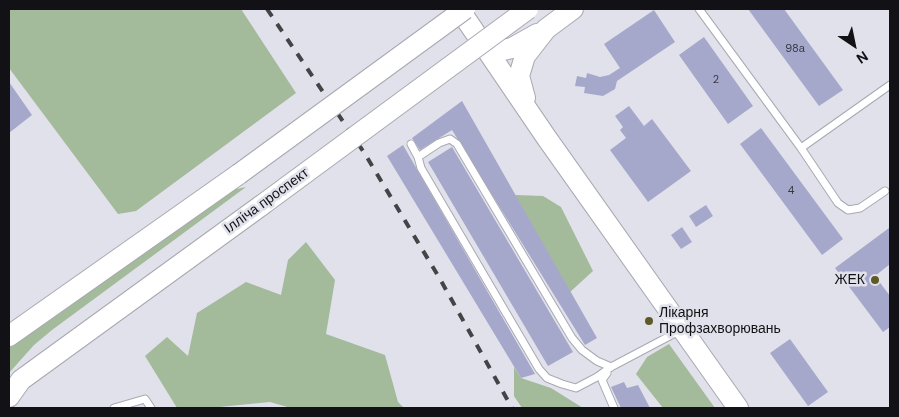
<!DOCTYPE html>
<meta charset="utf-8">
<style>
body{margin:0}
#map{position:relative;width:899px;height:417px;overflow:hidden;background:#e1e1eb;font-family:"DM Sans",sans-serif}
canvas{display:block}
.frame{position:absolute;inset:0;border:10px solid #121216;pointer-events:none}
.north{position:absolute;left:829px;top:20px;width:50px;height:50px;-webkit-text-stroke:4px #e1e1eb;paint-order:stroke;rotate:146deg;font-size:14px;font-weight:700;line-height:20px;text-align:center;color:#121216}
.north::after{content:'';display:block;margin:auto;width:18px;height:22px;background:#121216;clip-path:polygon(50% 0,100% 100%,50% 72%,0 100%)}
</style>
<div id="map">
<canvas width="899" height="417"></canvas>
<div class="frame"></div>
<div class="north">N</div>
</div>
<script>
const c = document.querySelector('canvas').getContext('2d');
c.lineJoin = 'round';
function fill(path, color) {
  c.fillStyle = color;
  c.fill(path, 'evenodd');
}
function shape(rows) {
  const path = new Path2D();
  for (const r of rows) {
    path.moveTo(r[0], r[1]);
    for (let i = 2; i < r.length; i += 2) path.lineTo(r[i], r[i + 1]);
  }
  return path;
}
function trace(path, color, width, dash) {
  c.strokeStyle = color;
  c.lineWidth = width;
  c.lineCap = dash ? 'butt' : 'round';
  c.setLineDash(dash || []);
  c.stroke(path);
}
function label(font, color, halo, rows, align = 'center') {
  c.font = font + ' "DM Sans",sans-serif';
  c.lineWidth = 5;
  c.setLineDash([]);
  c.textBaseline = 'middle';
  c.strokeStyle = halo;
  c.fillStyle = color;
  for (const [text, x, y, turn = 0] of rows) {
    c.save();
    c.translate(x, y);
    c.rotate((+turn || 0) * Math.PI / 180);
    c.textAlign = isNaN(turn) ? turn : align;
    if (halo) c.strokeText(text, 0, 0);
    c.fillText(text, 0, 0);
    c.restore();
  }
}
fill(shape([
 [9,9,195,9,196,10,199,9,241,9,296,93,136,211,118,214,9,68],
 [246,187,52,330,34,345,9,373,9,347,161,235,227,191],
 [515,195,543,196,561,207,593,271,570,292],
 [306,242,335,280,326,334,385,355,398,402,404,408,291,408,270,402,209,408,177,408,145,356,167,337,188,356,197,313,246,282,281,295,288,260],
 [669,344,715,408,663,408,636,374,647,357],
 [514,367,521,378,551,388,583,408,522,408,514,396]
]), '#a3ba9b');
fill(shape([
 [748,9,784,9,843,90,819,106],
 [654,10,675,42,617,81,615,89,603,96,584,93,585,87,575,86,577,76,586,78,587,73,600,77,609,75,620,68,604,44],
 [704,37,753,106,728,124,679,55],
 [9,82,32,115,9,133],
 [462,101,597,338,585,345,452,130,420,150,412,138],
 [629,106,644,126,652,119,691,171,648,202,610,150,626,138,620,130,623,127,615,116],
 [761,128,843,239,822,255,740,144],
 [403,145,535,374,521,378,387,156],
 [452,147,573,352,548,366,428,162],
 [706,205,713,216,696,227,689,216],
 [682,227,692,242,681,249,671,235],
 [889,228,890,230,890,264,875,276,890,296,890,327,883,332,835,268],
 [790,339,828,392,808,406,770,353],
 [624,382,627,388,638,385,650,408,621,408,611,387]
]), '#a6a8cb');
const lane = shape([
 [699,9,801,148,838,203,848,210,860,208,885,191],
 [411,144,418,157],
 [801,148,890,85],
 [611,367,597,361,582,350,572,338,457,144,450,139,439,143,418,157,421,168,539,369,547,378,562,384,576,388,597,377,611,367,681,330],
 [607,373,602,380,614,408],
 [114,408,145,399,151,408]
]);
const secondary = shape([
 [459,9,546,137,738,408],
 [481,40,499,51,512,48,537,34],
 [525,98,519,76,525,56,546,29,573,9],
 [9,336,239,174],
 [9,397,21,380,262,205]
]);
trace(lane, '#a8a9b2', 9);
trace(secondary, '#a8a9b2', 22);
trace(lane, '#fff', 7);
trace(secondary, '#fff', 20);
trace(shape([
 [267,9,365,154,440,279,512,408]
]), '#434348', 4, [9, 9]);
const secondaryBridge = shape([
 [239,174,465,9],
 [262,205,528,9]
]);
trace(secondaryBridge, '#a8a9b2', 22, []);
trace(secondaryBridge, '#fff', 20);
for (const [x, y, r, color] of [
 [875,280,5,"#5e5a26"],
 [649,321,5,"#5e5a26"]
]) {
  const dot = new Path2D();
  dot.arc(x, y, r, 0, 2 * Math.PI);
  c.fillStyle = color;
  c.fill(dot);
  trace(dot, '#e1e1eb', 2);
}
label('11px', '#373843', null, [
 ["98а",795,49],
 ["2",716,80],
 ["4",791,191]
]);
label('14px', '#121216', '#e1e1eb', [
 ["Ілліча проспект",267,201,-36]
]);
label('14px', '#121216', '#e1e1eb', [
 ["ЖЕК",865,280],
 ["Лікарня",659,313,"left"],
 ["Профзахворювань",659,329,"left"]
], 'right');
</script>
